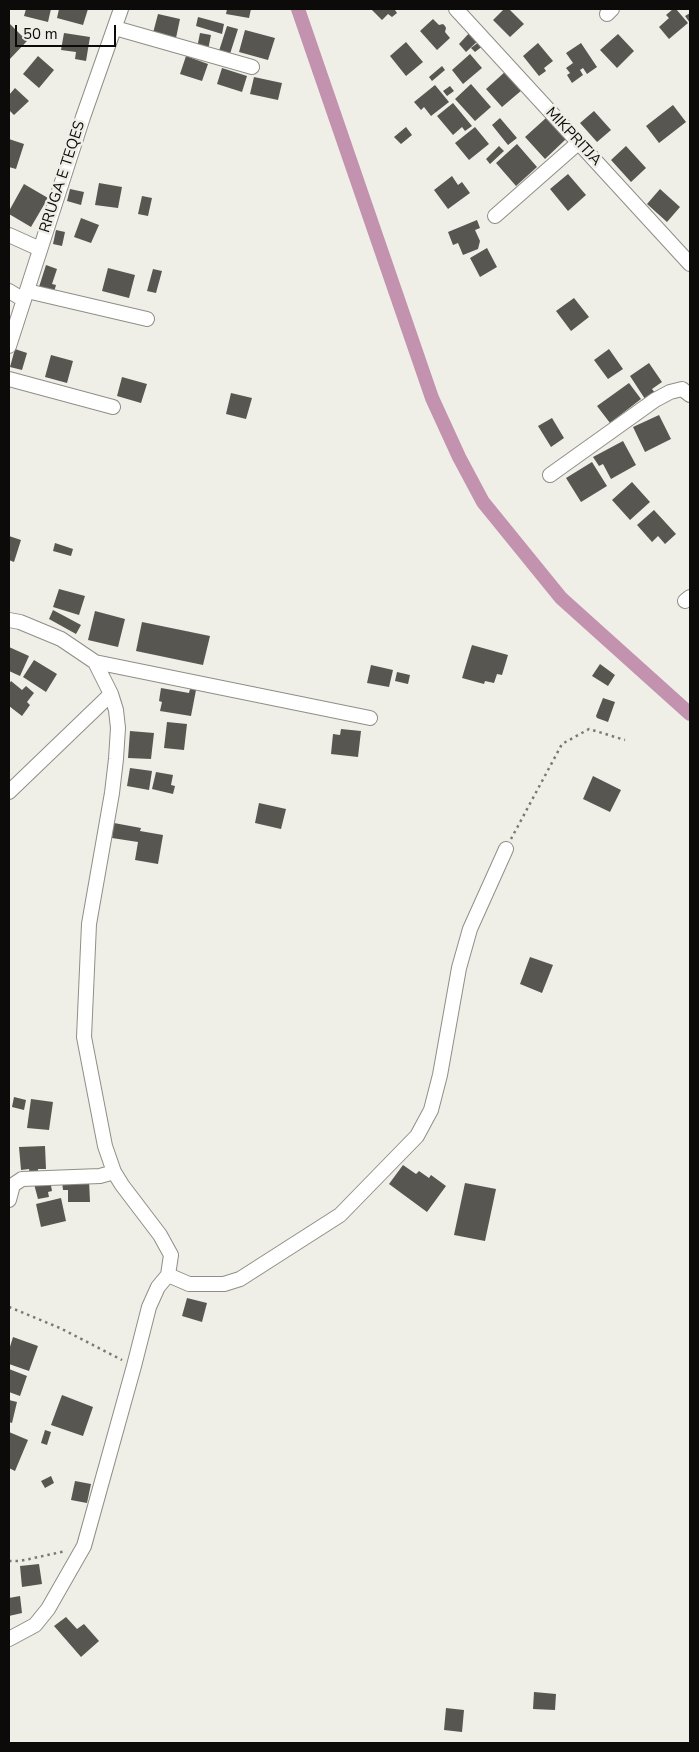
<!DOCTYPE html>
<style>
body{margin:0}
#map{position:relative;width:699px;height:1752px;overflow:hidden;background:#efeee7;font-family:"Nunito Sans",sans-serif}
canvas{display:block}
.frame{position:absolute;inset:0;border:10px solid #0c0b09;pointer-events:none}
.scale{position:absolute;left:15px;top:25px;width:101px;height:22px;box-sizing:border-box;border:2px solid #0c0b09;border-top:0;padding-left:6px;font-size:15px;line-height:18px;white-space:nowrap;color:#0c0b09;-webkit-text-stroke:4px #efeee7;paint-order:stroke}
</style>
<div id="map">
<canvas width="699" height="1752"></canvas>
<div class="frame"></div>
<div class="scale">50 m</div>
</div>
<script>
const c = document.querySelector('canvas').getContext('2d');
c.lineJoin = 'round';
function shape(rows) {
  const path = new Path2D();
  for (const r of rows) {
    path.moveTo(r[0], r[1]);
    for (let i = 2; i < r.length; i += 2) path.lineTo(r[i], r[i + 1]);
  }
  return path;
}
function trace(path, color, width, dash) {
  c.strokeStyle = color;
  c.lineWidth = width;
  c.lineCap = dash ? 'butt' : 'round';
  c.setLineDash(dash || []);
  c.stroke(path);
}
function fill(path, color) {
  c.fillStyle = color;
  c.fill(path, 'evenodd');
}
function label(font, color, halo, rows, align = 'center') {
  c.font = font + ' "Nunito Sans",sans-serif';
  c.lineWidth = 5;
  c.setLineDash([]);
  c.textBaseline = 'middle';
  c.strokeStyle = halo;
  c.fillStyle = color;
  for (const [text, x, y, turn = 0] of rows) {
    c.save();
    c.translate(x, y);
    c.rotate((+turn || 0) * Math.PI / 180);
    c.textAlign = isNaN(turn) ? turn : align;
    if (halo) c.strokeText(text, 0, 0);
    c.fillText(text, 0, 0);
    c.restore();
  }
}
trace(shape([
 [298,9,432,398,459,457,483,502,561,598,690,714]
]), '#c292af', 14);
fill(shape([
 [26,9,51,9,48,22,24,16],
 [59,9,88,9,83,25,57,18],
 [227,9,251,9,249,18,226,14],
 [371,9,396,9,395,10,397,13,392,17,388,14,382,20],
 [504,9,509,9,524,24,510,37,493,20],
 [673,9,676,9,688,23,669,39,659,27,669,18,666,15],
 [690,13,690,23,685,16],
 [158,14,180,19,176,38,153,33],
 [198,17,224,24,222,34,196,26],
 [433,19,439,25,443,24,445,26,446,28,445,32,450,38,437,50,420,31],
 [10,24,27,41,9,60,9,26],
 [227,26,238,29,229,57,218,54],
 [245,30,275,38,268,60,239,52],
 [472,30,480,39,466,52,459,44],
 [64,33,90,37,86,61,75,59,76,52,61,50],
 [200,33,211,35,208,50,197,48],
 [618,34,634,51,617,68,600,50],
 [480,41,484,45,475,52,471,48],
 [406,42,423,62,406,76,390,56],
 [538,43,553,61,544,68,546,71,539,76,523,56],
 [581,43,597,67,587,74,583,68,580,70,583,75,572,83,567,75,570,73,566,68,573,63,566,53],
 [470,54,482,68,463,84,452,70],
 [38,56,54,70,39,88,23,74],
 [186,56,208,64,202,81,180,74],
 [442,66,445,70,432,81,429,77],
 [222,68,247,76,242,92,217,84],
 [506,71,522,90,502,107,486,89],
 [254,77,282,83,278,100,250,94],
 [471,84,491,107,475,121,455,99],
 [435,85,449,102,431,116,424,107,421,110,414,102],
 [450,86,454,91,447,96,443,91],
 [15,88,29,101,14,115,9,110,9,95],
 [453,103,472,126,465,131,462,127,453,135,437,116],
 [673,105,686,122,659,143,646,126],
 [594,111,611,130,597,142,580,123],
 [500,118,517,138,508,145,492,125],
 [546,118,566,139,545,159,525,137],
 [406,127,412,135,401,144,394,137],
 [475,127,489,144,469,160,455,143],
 [9,139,24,144,16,169,9,167],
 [517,144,537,167,516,186,496,163],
 [499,146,504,151,490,164,486,159],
 [626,146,646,168,631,182,611,160],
 [568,174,586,195,568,211,550,189],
 [452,176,458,185,462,182,470,193,448,209,434,190],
 [99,183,122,187,118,208,95,205],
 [24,184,48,198,31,227,9,214,9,211],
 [70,189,84,192,81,205,67,201],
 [660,189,680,207,667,222,647,204],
 [142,196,152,198,148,216,138,214],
 [81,218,99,225,91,243,74,237],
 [477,220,480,228,475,230,480,241,478,249,463,255,458,243,453,245,448,232],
 [56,230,65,232,62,246,53,244],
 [487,248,497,267,480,277,470,258],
 [46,265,57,269,52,284,56,285,54,292,39,287],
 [108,268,135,275,129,298,102,291],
 [153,269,162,271,156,293,147,291],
 [574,298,589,317,571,331,556,311],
 [15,349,27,353,22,370,10,367],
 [609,349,623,369,608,379,594,360],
 [51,355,73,361,67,383,45,377],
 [649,363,662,382,652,389,655,393,645,399,630,376],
 [122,377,147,384,141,403,117,396],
 [629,383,641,399,610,423,597,406],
 [231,393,252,398,246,419,226,414],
 [659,415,671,439,645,452,633,427],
 [552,418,564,438,551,447,538,426],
 [623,441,636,465,611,479,603,464,599,466,593,457],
 [592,462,607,486,581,502,566,478],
 [632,482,650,502,630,520,612,500],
 [654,510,676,534,665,544,658,536,652,542,637,525],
 [9,536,21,540,14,562,9,560],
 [55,543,73,549,71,556,53,551],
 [59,589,85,596,79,615,53,607],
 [53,610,81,625,76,634,49,619],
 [95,611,125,619,118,647,88,640],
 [142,622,210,636,203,665,136,651],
 [472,645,508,655,502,675,497,674,494,683,485,681,484,684,462,678],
 [9,647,29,656,20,676,9,671],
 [34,660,57,674,46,692,23,677],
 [600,664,615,675,608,686,592,676],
 [371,665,393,670,389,687,367,683],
 [397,672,410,675,408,684,395,681],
 [11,681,22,690,26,686,34,693,27,702,30,705,22,716,9,706,9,684],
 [161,688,189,693,190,689,196,690,191,716,160,711,162,702,159,701],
 [603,698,615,702,608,722,597,718,596,716],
 [167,722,187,724,184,750,164,748],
 [341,729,361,731,358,757,331,754,333,734,340,735],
 [130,731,154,733,151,759,128,758],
 [130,768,152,771,149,790,127,786],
 [156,772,173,775,171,785,175,786,173,794,152,789],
 [593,776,621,790,610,812,583,799],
 [259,803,286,809,281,829,255,823],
 [114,823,141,828,140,831,163,835,158,864,135,860,138,842,112,838],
 [530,957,553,965,542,993,520,984],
 [14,1097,26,1100,24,1110,12,1107],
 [31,1099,53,1102,49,1130,27,1128],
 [45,1146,46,1169,38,1169,38,1175,30,1175,29,1169,21,1170,19,1147],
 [403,1165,416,1174,419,1171,429,1178,431,1175,446,1186,427,1212,389,1184],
 [50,1180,52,1191,48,1192,49,1197,38,1199,34,1184],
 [89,1180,90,1202,68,1202,68,1190,63,1190,62,1181],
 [465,1183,496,1189,485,1241,454,1235],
 [61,1198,66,1221,41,1227,36,1204],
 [187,1298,207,1303,202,1322,182,1316],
 [13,1337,38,1346,29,1371,9,1364,9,1350],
 [9,1369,27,1376,20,1396,9,1392],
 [62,1395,93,1407,83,1436,51,1425],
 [9,1400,17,1402,12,1423,9,1422],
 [45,1430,51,1432,47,1445,41,1443],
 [9,1432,28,1440,15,1471,9,1468],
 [51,1476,54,1483,45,1488,41,1481],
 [75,1481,91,1484,87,1503,71,1500],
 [39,1564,42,1584,22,1587,20,1566],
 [20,1596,22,1613,9,1616,9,1598],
 [66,1617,77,1629,84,1624,99,1641,81,1657,54,1626],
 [534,1692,556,1694,555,1710,533,1709],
 [446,1708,464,1710,462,1732,444,1730]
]), '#575650');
const minor = shape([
 [456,9,690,264],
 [607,14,612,9],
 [115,28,252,67],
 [495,216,578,143],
 [9,235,40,249],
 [9,291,24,300],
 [27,291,147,319],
 [9,346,83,117,121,9],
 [9,379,113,407],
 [550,475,655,400,670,392,682,389,690,395],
 [685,601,690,597],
 [9,620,20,622,61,639,95,662,111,694,116,710,118,728,116,759,112,793,89,924,84,1037,105,1146,114,1172,122,1185,160,1235,171,1255,168,1275,158,1287,149,1307,134,1366,84,1546,48,1609,35,1625,9,1639],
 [95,662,370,718],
 [9,792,111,694],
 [9,1200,13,1185,22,1179,100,1176,114,1172],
 [168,1275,189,1284,224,1284,240,1279,340,1215,417,1136,431,1110,440,1075,459,968,470,929,506,849]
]);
trace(minor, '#8f8e87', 16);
trace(shape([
 [511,839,562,744,589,729,625,740],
 [9,1307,60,1328,122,1360],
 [9,1561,20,1561,66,1551]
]), '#7a7974', 2.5, [2.5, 4]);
trace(minor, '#fff', 14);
label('15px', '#0c0b09', '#efeee7', [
 ["MIKPRITJA",573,137,47],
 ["RRUGA E TEQES",63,177,-72]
]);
</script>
